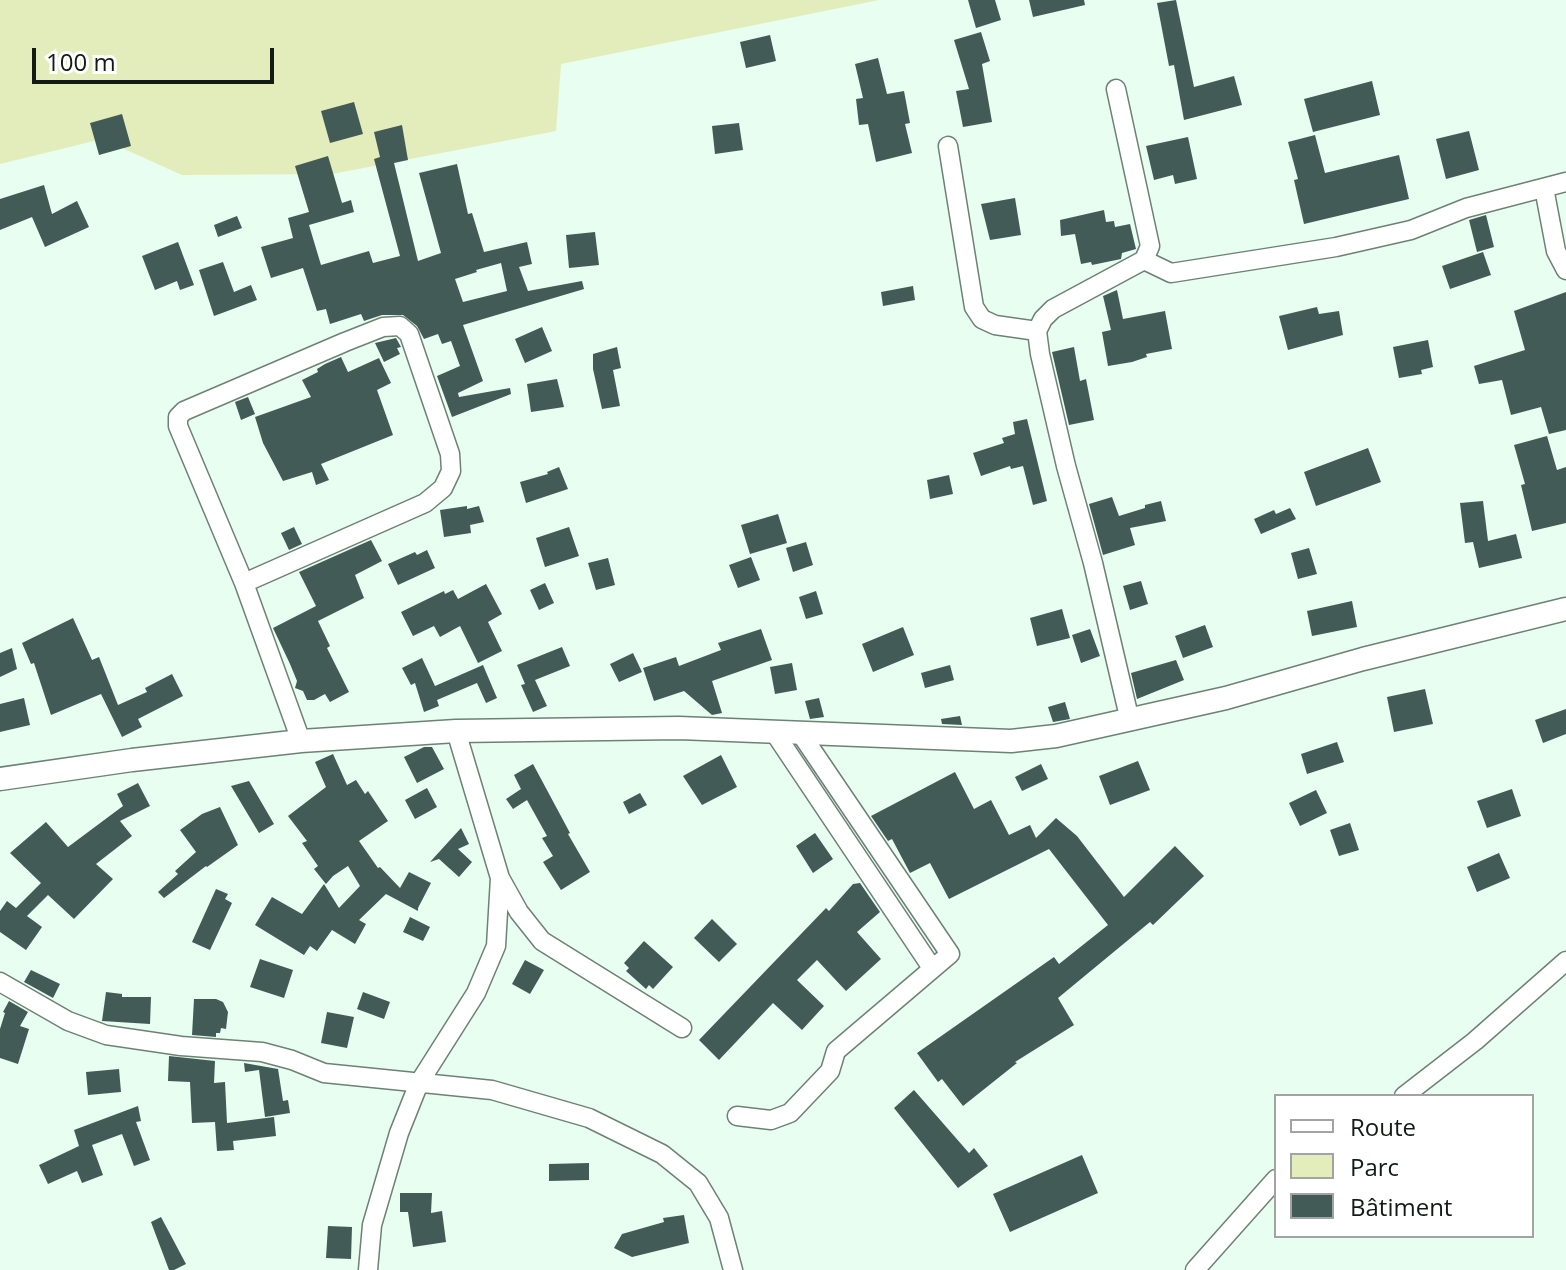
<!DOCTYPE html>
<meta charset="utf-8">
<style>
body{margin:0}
#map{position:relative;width:1566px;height:1270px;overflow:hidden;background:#e7fef0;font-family:"Open Sans",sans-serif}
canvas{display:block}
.legend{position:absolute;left:1274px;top:1094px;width:260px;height:144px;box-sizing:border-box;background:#fff;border:2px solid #a1a4a2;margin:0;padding:10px 14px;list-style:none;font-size:24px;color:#131b16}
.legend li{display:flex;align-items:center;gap:16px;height:40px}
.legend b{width:40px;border:2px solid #a1a4a2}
.scale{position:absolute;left:32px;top:48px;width:242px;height:36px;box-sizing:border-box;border:4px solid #131b16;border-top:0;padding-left:10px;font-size:24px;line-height:28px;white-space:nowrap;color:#131b16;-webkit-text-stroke:6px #fff;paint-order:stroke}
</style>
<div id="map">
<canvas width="1566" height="1270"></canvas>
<ul class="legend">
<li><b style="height:10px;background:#fff"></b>Route</li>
<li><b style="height:22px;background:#e2edbb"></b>Parc</li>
<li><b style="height:22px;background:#435b56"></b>Bâtiment</li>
</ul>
<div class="scale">100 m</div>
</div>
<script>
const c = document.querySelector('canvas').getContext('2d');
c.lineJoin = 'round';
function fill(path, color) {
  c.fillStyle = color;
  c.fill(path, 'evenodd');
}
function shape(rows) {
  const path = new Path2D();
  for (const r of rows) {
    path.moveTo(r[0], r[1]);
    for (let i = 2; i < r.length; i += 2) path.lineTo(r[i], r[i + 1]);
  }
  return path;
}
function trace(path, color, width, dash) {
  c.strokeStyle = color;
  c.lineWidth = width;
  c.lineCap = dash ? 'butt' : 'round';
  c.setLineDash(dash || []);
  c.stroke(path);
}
fill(shape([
 [0,0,879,0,561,64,556,131,332,174,182,175,102,139,0,164]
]), '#e2edbb');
fill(shape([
 [968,0,995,0,1001,20,976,28],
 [1029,0,1084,0,1085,5,1033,17],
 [1176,0,1194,87,1234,76,1242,105,1184,120,1174,65,1169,66,1157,3],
 [981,32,990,61,982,64,992,122,963,127,956,91,969,89,954,40],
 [770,35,776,61,746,68,740,42],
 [878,58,887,94,904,91,910,123,905,124,912,153,876,162,868,124,859,125,856,99,863,98,855,64],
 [1372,81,1380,115,1313,132,1304,99],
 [354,102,363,134,330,143,321,111],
 [122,114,131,146,99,155,90,123],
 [739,123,743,150,715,154,712,126],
 [402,125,408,160,394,163,418,261,441,253,419,173,457,164,468,214,472,213,484,252,527,242,532,264,519,267,528,291,582,281,584,289,463,325,483,381,458,393,459,397,510,388,511,394,452,417,437,376,460,366,451,341,442,344,438,334,424,339,417,326,403,315,382,315,364,321,361,314,330,324,326,309,317,311,303,268,271,278,261,247,293,238,288,218,309,212,295,166,328,156,342,203,351,200,354,212,309,225,321,265,369,251,373,263,400,256,374,159,380,157,374,132],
 [501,263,507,291,463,302,455,279,477,272,476,270],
 [1469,131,1479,170,1446,179,1436,139],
 [1315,135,1325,173,1399,155,1409,199,1304,224,1294,180,1298,179,1288,142],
 [1188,137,1197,179,1175,184,1173,175,1154,180,1146,146],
 [44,185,52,214,77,201,89,227,45,247,32,217,0,230,0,199],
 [1015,198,1021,235,990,240,981,204],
 [1104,210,1106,222,1114,221,1115,227,1130,224,1136,249,1122,253,1121,259,1092,265,1091,262,1081,264,1075,234,1061,236,1060,220],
 [1486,215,1494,247,1477,252,1469,220],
 [237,216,242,228,218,237,214,225],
 [595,232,599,265,569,268,566,235],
 [178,242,194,285,180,290,177,281,155,290,142,256],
 [1483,252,1491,275,1450,289,1442,266],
 [223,262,234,292,251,285,257,300,214,316,199,270],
 [913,286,915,300,883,306,881,292],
 [1117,290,1123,319,1165,311,1172,349,1146,354,1147,357,1132,362,1108,366,1102,332,1111,330,1103,296],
 [1566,292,1566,430,1549,434,1541,407,1511,415,1502,380,1479,384,1474,366,1525,350,1514,311],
 [1317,307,1319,314,1339,311,1343,335,1288,350,1279,316],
 [542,327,552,351,525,363,515,339],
 [396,338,401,347,397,348,400,354,384,362,375,343],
 [1428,340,1433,367,1421,370,1422,374,1399,378,1393,347],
 [617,347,621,368,613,370,620,406,602,409,593,369,593,354],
 [1074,347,1080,381,1086,379,1094,420,1069,425,1052,352],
 [341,357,348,372,379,358,391,383,377,390,393,435,321,464,329,480,316,485,312,472,283,481,263,443,255,417,311,397,302,380,318,372,317,369,325,364],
 [557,379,564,407,531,412,527,384],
 [248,397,255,414,241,420,235,402],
 [1027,419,1047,501,1033,505,1023,466,1011,469,1010,466,981,476,973,453,1004,443,1002,438,1015,434,1013,422],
 [1547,436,1557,470,1566,467,1566,523,1532,531,1521,485,1525,484,1514,445],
 [1368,448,1381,482,1316,506,1304,472],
 [559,467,568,489,526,503,520,482,548,474,547,472],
 [949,475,953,494,930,499,927,480],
 [1112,497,1119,516,1145,508,1145,505,1161,501,1166,521,1130,528,1135,545,1103,555,1089,504],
 [1483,501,1488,541,1516,534,1522,558,1479,568,1473,542,1465,543,1460,503],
 [467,506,467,509,479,506,484,522,470,525,471,533,444,537,440,510],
 [1290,508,1296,519,1261,534,1254,519,1274,510,1276,514],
 [778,514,787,543,750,554,741,525],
 [294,527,302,544,289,550,281,533],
 [569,527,579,556,545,567,536,538],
 [371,540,382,561,355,575,364,598,318,621,330,646,327,648,349,692,330,702,325,694,314,700,307,700,303,691,295,688,297,681,290,664,273,628,316,606,299,572],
 [806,542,813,565,793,572,786,548],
 [1309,548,1317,574,1298,579,1291,553],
 [427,550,435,568,398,585,388,564,415,552,417,555],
 [751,557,760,580,738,588,729,565],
 [608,558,615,585,596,590,588,563],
 [1141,581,1148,604,1130,610,1123,586],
 [545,583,554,603,539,610,530,590],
 [486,584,502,614,488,622,502,651,478,663,460,626,440,637,434,626,413,636,401,612,444,591,445,594,453,590,458,599],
 [816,591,823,614,806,619,799,597],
 [1352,601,1357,627,1312,636,1307,611],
 [1062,609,1070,638,1037,646,1030,618],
 [73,618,92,660,99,657,118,705,147,692,145,688,172,674,183,696,138,719,142,727,122,737,101,694,51,715,34,663,31,664,22,643],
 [1205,625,1213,647,1183,658,1175,636],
 [903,627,914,655,873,672,862,644],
 [761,629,772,660,712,681,722,713,712,715,684,691,654,701,643,668,676,657,679,666,721,650,718,643],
 [1090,629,1100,656,1081,663,1072,635],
 [562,647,570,666,535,680,547,706,533,712,521,685,525,684,517,665],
 [12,648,17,669,0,677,0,653],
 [633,653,642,672,619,682,610,664],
 [422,658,435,686,483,665,497,698,486,703,477,683,437,700,439,706,424,712,415,683,411,685,402,668],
 [1176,660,1184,680,1137,699,1131,673],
 [792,663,797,690,775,694,770,667],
 [950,665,954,680,925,688,921,673],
 [1425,689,1433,724,1394,732,1387,697],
 [24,698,30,725,0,732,0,704],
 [819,698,824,717,810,719,805,701],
 [1065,702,1070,719,1053,722,1048,707],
 [1566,709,1566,734,1543,743,1535,720],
 [960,716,962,725,942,724,941,719],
 [1337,742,1344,762,1307,774,1301,754],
 [424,747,432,747,444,769,417,783,404,757],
 [333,754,347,785,356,780,365,794,368,791,388,821,359,841,378,868,380,867,400,888,409,872,431,883,418,908,418,911,386,894,359,920,366,924,355,944,332,930,317,951,310,946,304,955,255,925,272,897,302,914,324,884,339,908,360,886,348,866,333,876,326,884,314,869,318,866,302,843,307,841,288,816,326,787,315,762],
 [721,755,737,787,702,805,683,776],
 [1138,761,1150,790,1110,805,1099,776],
 [533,764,570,833,568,834,590,872,561,890,543,862,553,856,542,838,547,836,527,800,513,809,506,799,521,789,514,775],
 [1041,764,1048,779,1022,791,1015,777],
 [955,772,974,809,991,800,1009,835,1030,825,1036,838,1056,818,1077,836,1124,897,1175,846,1204,876,1153,925,1150,922,1058,998,1074,1025,1015,1062,1017,1063,963,1106,942,1079,938,1082,917,1053,1054,957,1059,964,1108,925,1049,849,949,899,930,863,910,873,892,839,888,841,871,816],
 [249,781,274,824,259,833,231,786],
 [138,783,150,806,120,821,132,836,96,864,113,879,74,919,48,895,27,916,42,927,26,950,0,932,0,911,7,901,16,908,41,883,10,853,46,822,68,847,123,806,117,794],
 [427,788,437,807,415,819,405,800],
 [1512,789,1521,816,1487,828,1477,801],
 [1316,790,1327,813,1300,826,1289,803],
 [640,793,647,805,629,814,623,802],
 [220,807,238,845,207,867,206,866,164,898,158,892,178,874,175,871,196,852,180,830,202,814],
 [1350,823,1359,850,1339,856,1330,830],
 [461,828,469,844,458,849,472,862,459,877,439,859,430,862],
 [815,833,833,859,813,873,796,846],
 [1499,853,1510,878,1477,892,1467,867],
 [860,883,880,912,857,932,881,959,846,991,817,960,797,980,824,1006,802,1030,773,1003,719,1060,699,1040,826,908,829,911,853,884],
 [216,889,228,894,225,899,232,903,210,950,192,942],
 [410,917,430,927,423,941,403,932],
 [712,919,737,944,719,962,694,938],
 [644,941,673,967,653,989,649,985,646,989,626,971,629,968,624,963],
 [260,959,293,970,284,998,250,987],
 [525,960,544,970,530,994,512,984],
 [31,970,60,984,53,998,24,982],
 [106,992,122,994,122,997,151,997,150,1024,102,1021],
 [363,992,390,1002,384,1019,357,1009],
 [194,999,216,999,223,1002,228,1012,226,1029,221,1028,220,1033,216,1033,216,1037,192,1035],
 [9,1001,28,1012,20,1026,29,1029,18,1064,0,1058,0,1029,5,1013,3,1012],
 [327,1012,354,1017,347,1048,321,1043],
 [169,1056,215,1061,214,1083,225,1082,227,1123,274,1117,276,1136,233,1141,234,1150,217,1151,215,1122,192,1123,190,1082,168,1081],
 [244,1063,278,1069,283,1101,288,1100,290,1113,265,1117,259,1070,245,1072],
 [119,1069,121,1092,88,1095,86,1072],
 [914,1090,969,1153,974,1148,988,1166,958,1188,894,1108],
 [138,1106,141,1121,136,1122,150,1160,134,1166,122,1134,92,1145,103,1175,82,1183,77,1171,48,1184,39,1165,79,1146,74,1130],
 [1082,1155,1098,1193,1010,1232,993,1194],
 [589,1163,589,1180,549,1181,549,1164],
 [400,1193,432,1193,431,1213,442,1211,446,1242,413,1247,408,1212,400,1212],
 [684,1215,689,1243,632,1257,614,1248,622,1234,664,1222,663,1218],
 [161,1217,186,1264,174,1270,169,1270,151,1222],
 [328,1226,352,1227,351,1259,326,1258]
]), '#435b56');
const minor = shape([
 [1116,89,1150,246,1144,260,1053,309,1043,319,1037,331,1040,354,1066,466,1093,563,1130,721],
 [948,146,974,307,982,319,995,325,1037,331],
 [1544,188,1556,251,1566,270],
 [1144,260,1171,273,1336,247,1411,230,1466,208,1566,182],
 [244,583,425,503,443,488,451,471,450,454,409,334,400,326,383,327,345,342,184,411,178,417,178,426,244,583,301,741],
 [456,731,500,878,519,912,542,941,682,1028],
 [774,732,932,968],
 [0,982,68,1021,106,1035,181,1046,262,1052,292,1060,324,1073,492,1090,589,1118,662,1154,698,1183,719,1218,733,1270],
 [1404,1096,1475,1041,1566,961],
 [737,1116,771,1120,790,1113,830,1071,836,1051,950,954,801,734],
 [368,1270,372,1225,399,1133,419,1083,476,993,496,946,500,878],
 [1195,1270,1276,1179]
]);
const tertiary = shape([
 [0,779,132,760,301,741,456,731,679,728,1011,741,1056,736,1226,698,1363,659,1566,609]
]);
trace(minor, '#6d8175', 21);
trace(tertiary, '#6d8175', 25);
trace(minor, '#fff', 18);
trace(tertiary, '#fff', 22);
</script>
